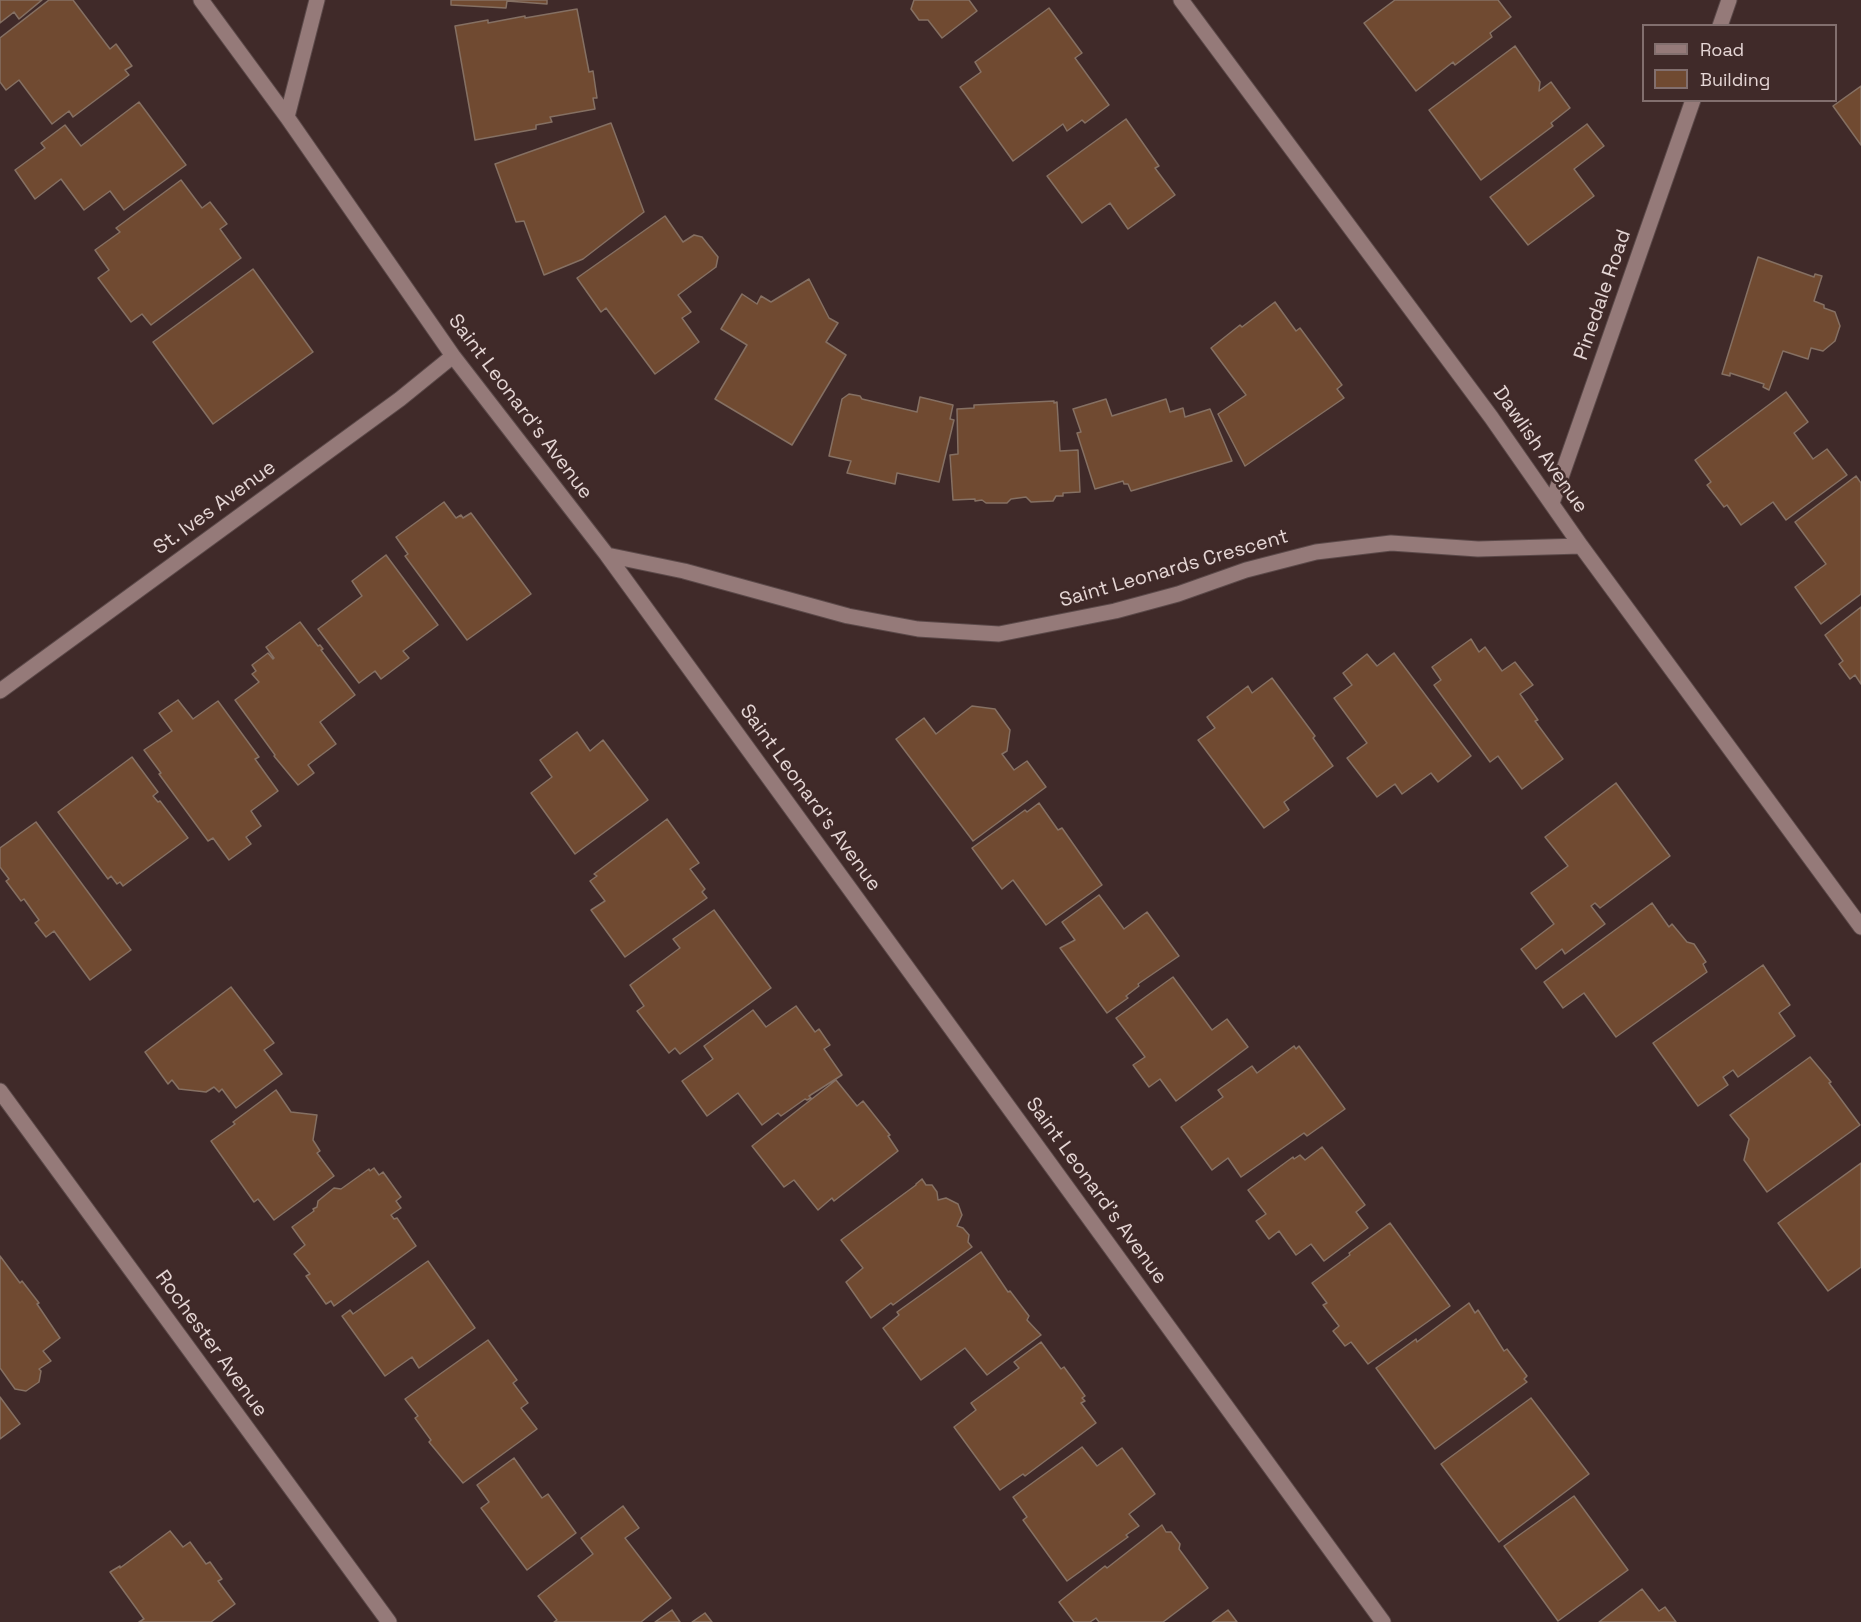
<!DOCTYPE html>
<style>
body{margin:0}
#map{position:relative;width:1861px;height:1622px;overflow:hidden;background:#402a29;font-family:"Space Grotesk",sans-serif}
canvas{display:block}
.legend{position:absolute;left:1642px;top:24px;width:195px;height:78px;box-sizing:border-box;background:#402a29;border:2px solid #826f6e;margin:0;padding:8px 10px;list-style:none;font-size:18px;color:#e5d6d5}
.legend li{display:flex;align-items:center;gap:12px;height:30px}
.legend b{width:30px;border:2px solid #826f6e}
</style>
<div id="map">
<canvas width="1861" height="1622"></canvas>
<ul class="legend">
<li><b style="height:8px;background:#957a79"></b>Road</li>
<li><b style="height:16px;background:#704a31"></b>Building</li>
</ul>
</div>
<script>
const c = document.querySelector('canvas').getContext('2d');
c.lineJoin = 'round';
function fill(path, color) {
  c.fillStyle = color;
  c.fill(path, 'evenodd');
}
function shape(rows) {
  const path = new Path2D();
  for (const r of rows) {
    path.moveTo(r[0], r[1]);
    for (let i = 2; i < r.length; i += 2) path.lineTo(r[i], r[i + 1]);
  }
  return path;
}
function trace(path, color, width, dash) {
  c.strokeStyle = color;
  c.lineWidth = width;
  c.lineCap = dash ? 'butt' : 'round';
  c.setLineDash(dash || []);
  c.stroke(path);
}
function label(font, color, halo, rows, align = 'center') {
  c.font = font + ' "Space Grotesk",sans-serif';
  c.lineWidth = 5;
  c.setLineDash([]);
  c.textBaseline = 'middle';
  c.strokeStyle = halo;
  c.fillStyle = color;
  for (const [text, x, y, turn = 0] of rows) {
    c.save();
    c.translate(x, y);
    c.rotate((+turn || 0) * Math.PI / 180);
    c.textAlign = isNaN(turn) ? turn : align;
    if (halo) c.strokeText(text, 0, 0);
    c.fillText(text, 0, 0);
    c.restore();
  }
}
const building = shape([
 [0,0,42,0,19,19,14,12,0,23,0,0],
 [49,0,73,0,110,49,116,44,132,66,125,70,129,75,73,117,69,111,52,124,19,80,6,90,0,82,0,38,49,0],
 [451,0,547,0,547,4,507,1,506,8,451,5,451,0],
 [914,0,969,0,977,11,942,38,928,20,919,20,911,9,914,0],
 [1395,0,1498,0,1511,17,1490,33,1492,37,1455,65,1453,62,1416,91,1364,23,1395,0],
 [1049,8,1082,53,1075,58,1109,105,1085,123,1082,120,1067,131,1063,124,1013,161,960,87,981,72,975,62,1049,8],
 [577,9,589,72,593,71,597,98,593,98,595,109,550,117,552,122,536,125,536,129,475,140,455,26,488,20,488,23,525,16,525,18,577,9],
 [1515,46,1540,82,1539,91,1551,82,1570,108,1551,123,1553,126,1481,180,1429,110,1515,46],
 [1861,86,1861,145,1833,106,1861,86],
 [139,102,186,165,124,210,110,191,84,210,61,179,35,199,15,170,45,148,41,143,65,125,81,146,139,102],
 [1126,119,1159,166,1155,168,1175,195,1128,229,1110,203,1082,223,1047,176,1126,119],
 [611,123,644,212,583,259,544,275,524,221,516,222,495,164,611,123],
 [1587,124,1604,146,1574,169,1594,196,1528,245,1490,197,1587,124],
 [181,180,202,208,210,202,227,224,220,229,241,258,151,325,142,314,131,322,98,278,109,270,95,250,120,232,116,228,181,180],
 [665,216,683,242,694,235,702,237,718,257,716,267,678,295,691,312,682,318,699,342,655,374,606,308,601,312,577,278,665,216],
 [1758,257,1814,277,1815,274,1822,276,1814,301,1824,305,1824,308,1835,312,1840,326,1835,341,1823,351,1811,348,1808,359,1783,351,1769,390,1763,387,1764,384,1730,373,1730,376,1722,374,1758,257],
 [253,269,313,352,213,424,153,342,253,269],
 [809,279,829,318,838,323,826,342,846,355,792,445,715,399,747,345,721,329,742,294,757,304,761,296,771,302,809,279],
 [1275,302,1296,331,1300,328,1342,385,1337,389,1344,398,1245,466,1218,414,1246,395,1211,348,1240,325,1242,327,1275,302],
 [1786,392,1808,422,1794,433,1813,459,1827,449,1847,475,1786,520,1773,502,1741,525,1727,505,1724,507,1707,485,1711,482,1695,460,1786,392],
 [849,394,860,396,862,399,917,412,920,397,953,405,950,419,954,420,939,482,897,473,895,484,847,473,851,461,829,456,842,399,849,394],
 [1106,399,1112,416,1166,399,1170,412,1183,408,1185,417,1210,409,1232,461,1131,491,1128,484,1124,484,1123,481,1095,489,1077,433,1081,432,1073,409,1106,399],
 [1054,401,1054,403,1057,402,1060,451,1078,450,1080,492,1063,493,1063,496,1056,496,1053,501,1031,502,1026,497,1011,499,1007,503,986,503,982,500,975,501,975,499,953,500,950,455,958,454,957,409,974,408,974,405,1054,401],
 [1856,476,1861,483,1861,594,1821,624,1795,587,1826,564,1795,522,1856,476],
 [444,502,456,518,461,515,463,518,471,513,531,594,467,640,405,556,408,554,396,537,444,502],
 [386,555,438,625,403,651,409,658,381,679,375,671,359,683,318,629,362,596,352,581,386,555],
 [1861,607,1861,684,1855,675,1850,679,1839,664,1843,661,1825,635,1861,607],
 [300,622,318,646,320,645,323,649,321,650,355,695,320,722,336,744,308,765,314,773,298,785,274,756,275,755,235,700,259,682,252,674,256,671,252,665,268,653,273,659,274,658,266,647,300,622],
 [1471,639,1479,652,1485,647,1502,671,1515,662,1533,685,1520,694,1538,720,1535,721,1563,759,1522,789,1498,756,1490,762,1434,685,1441,680,1432,667,1471,639],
 [1394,653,1471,756,1438,782,1431,773,1402,794,1395,784,1377,797,1347,758,1367,743,1334,698,1352,685,1343,673,1367,654,1377,666,1394,653],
 [1272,678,1315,736,1313,738,1333,766,1284,802,1289,810,1264,828,1198,740,1215,728,1207,717,1248,686,1252,693,1272,678],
 [178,700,193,719,218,701,259,757,255,759,278,791,251,811,261,826,246,837,251,844,229,860,213,838,208,841,159,774,161,773,144,750,172,731,159,713,178,700],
 [972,706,995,709,1010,730,1007,751,1002,754,1014,770,1027,761,1046,787,973,841,896,739,924,718,936,734,972,706],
 [577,732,590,751,603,740,648,800,575,854,531,793,552,777,540,760,577,732],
 [132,757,158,792,153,796,158,802,160,801,188,838,123,886,120,882,117,884,111,876,108,879,58,812,132,757],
 [1616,783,1670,856,1600,908,1595,903,1591,906,1605,924,1565,954,1562,949,1536,969,1521,949,1554,924,1531,893,1568,866,1545,837,1616,783],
 [1039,803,1058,830,1062,828,1102,885,1046,925,1013,880,1002,889,972,848,1025,810,1027,812,1039,803],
 [667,819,699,863,690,869,705,889,702,892,707,898,625,957,591,910,605,901,590,881,597,876,594,874,667,819],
 [36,822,131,950,90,980,54,931,46,937,35,923,39,920,24,899,21,901,6,881,9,879,0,867,0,848,36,822],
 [1099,895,1124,929,1147,912,1179,956,1138,984,1139,986,1126,996,1128,998,1107,1013,1060,948,1075,940,1062,922,1099,895],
 [1652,903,1669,927,1672,924,1687,942,1694,944,1706,962,1703,964,1707,972,1616,1037,1584,993,1563,1008,1544,982,1652,903],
 [714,910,771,988,680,1054,675,1048,669,1053,637,1011,644,1006,630,985,680,948,673,939,714,910],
 [1763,965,1790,1005,1779,1013,1795,1036,1738,1077,1733,1070,1723,1077,1728,1085,1698,1106,1653,1043,1763,965],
 [1173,977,1212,1030,1227,1019,1248,1047,1176,1101,1160,1079,1149,1087,1133,1065,1145,1057,1116,1018,1173,977],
 [231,987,274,1043,264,1050,282,1074,236,1108,222,1089,219,1092,214,1087,206,1092,179,1089,172,1080,168,1084,145,1052,231,987],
 [796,1006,815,1032,819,1029,830,1045,824,1049,842,1075,809,1096,811,1098,807,1100,805,1099,781,1116,778,1113,762,1125,738,1093,707,1116,682,1081,713,1059,704,1046,753,1010,766,1027,796,1006],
 [1294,1046,1296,1049,1299,1046,1345,1109,1307,1136,1304,1133,1241,1177,1228,1158,1212,1170,1181,1127,1223,1097,1218,1090,1252,1066,1257,1073,1294,1046],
 [1810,1057,1831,1082,1829,1083,1860,1125,1767,1192,1744,1160,1749,1139,1730,1115,1810,1057],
 [836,1080,857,1106,863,1101,890,1135,888,1136,898,1151,834,1201,832,1198,818,1210,794,1180,784,1187,752,1146,836,1080],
 [276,1090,291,1112,317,1115,313,1140,320,1151,317,1153,334,1176,274,1220,258,1199,254,1202,211,1141,235,1124,233,1122,276,1090],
 [1322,1147,1365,1205,1356,1212,1368,1228,1324,1261,1311,1244,1296,1255,1279,1231,1269,1239,1256,1221,1266,1214,1248,1190,1293,1157,1294,1159,1300,1155,1305,1160,1322,1147],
 [1861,1163,1861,1267,1828,1291,1778,1223,1861,1163],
 [374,1168,379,1175,383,1172,401,1197,396,1201,401,1208,391,1215,394,1219,397,1218,416,1246,334,1306,331,1301,326,1304,306,1276,310,1274,294,1254,305,1245,292,1227,314,1211,313,1209,317,1207,318,1201,334,1188,341,1189,369,1169,370,1171,374,1168],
 [922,1179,926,1185,932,1185,937,1192,938,1200,946,1198,958,1204,962,1215,957,1226,963,1228,969,1235,968,1242,972,1247,893,1305,891,1303,871,1318,846,1282,863,1268,841,1240,916,1185,916,1184,922,1179],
 [1390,1223,1450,1306,1368,1364,1351,1342,1345,1346,1333,1331,1339,1326,1323,1305,1327,1303,1312,1283,1350,1255,1349,1253,1390,1223],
 [981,1252,1008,1292,1010,1291,1029,1316,1027,1320,1041,1335,987,1375,965,1348,921,1380,883,1328,899,1315,897,1312,981,1252],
 [0,1256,20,1283,22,1281,39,1303,37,1304,60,1338,43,1351,51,1361,39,1369,41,1371,39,1382,26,1391,15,1389,0,1368,0,1256],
 [428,1261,475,1328,419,1368,412,1357,385,1376,342,1316,350,1310,353,1314,428,1261],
 [1469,1303,1475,1313,1478,1310,1504,1351,1507,1349,1527,1376,1524,1379,1527,1382,1435,1449,1376,1368,1416,1339,1417,1342,1469,1303],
 [488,1340,517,1380,513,1383,528,1403,521,1408,537,1429,463,1483,429,1442,431,1440,415,1418,418,1416,405,1399,488,1340],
 [1041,1342,1061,1369,1064,1367,1085,1396,1082,1398,1085,1401,1081,1403,1096,1423,1025,1476,1023,1474,1000,1490,954,1427,976,1410,971,1403,1019,1368,1014,1362,1041,1342],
 [0,1397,20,1424,0,1439,0,1397],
 [1531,1398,1589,1474,1499,1542,1441,1464,1531,1398],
 [1082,1447,1097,1466,1122,1448,1155,1494,1129,1514,1139,1526,1126,1535,1128,1537,1067,1581,1023,1520,1027,1517,1013,1497,1082,1447],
 [514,1458,542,1498,548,1494,576,1533,527,1570,481,1508,489,1502,477,1485,514,1458],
 [1574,1496,1628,1570,1558,1621,1504,1546,1574,1496],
 [623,1506,639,1528,625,1538,671,1598,641,1622,554,1622,557,1620,538,1596,593,1554,581,1538,623,1506],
 [1162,1525,1166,1532,1171,1532,1180,1544,1179,1549,1208,1588,1163,1622,1099,1622,1096,1618,1090,1622,1074,1622,1059,1602,1105,1566,1107,1568,1162,1525],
 [170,1531,183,1547,190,1542,206,1564,210,1562,222,1579,218,1581,235,1604,211,1622,139,1622,144,1619,110,1572,120,1566,120,1568,170,1531],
 [1642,1589,1659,1611,1665,1607,1676,1622,1599,1622,1642,1589],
 [672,1610,680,1622,655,1622,672,1610],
 [1228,1610,1237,1622,1212,1622,1228,1610],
 [705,1613,712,1622,692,1622,705,1613]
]);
fill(building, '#704a31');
trace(building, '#857063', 1.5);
const minor = shape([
 [201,0,287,117,453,356,607,555,1383,1622],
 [1181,0,1491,417,1581,546,1861,927],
 [1720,26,1729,0],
 [287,117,317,0],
 [1552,503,1693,100],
 [607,555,684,571,848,616,918,629,999,634,1115,611,1178,594,1246,570,1316,552,1391,543,1478,549,1581,546],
 [0,691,400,399,453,356],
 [0,1091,389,1622]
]);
trace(minor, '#5b4949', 17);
trace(minor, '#957a79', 15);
label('20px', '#e5d6d5', '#402a29', [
 ["Pinedale Road",1603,295,-71],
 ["Saint Leonard's Avenue",520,407,53],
 ["Dawlish Avenue",1540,450,55],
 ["St. Ives Avenue",215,508,-36],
 ["Saint Leonards Crescent",1174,569,-16],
 ["Saint Leonard's Avenue",810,798,54],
 ["Saint Leonard's Avenue",1096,1191,54],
 ["Rochester Avenue",211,1344,54]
]);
</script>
